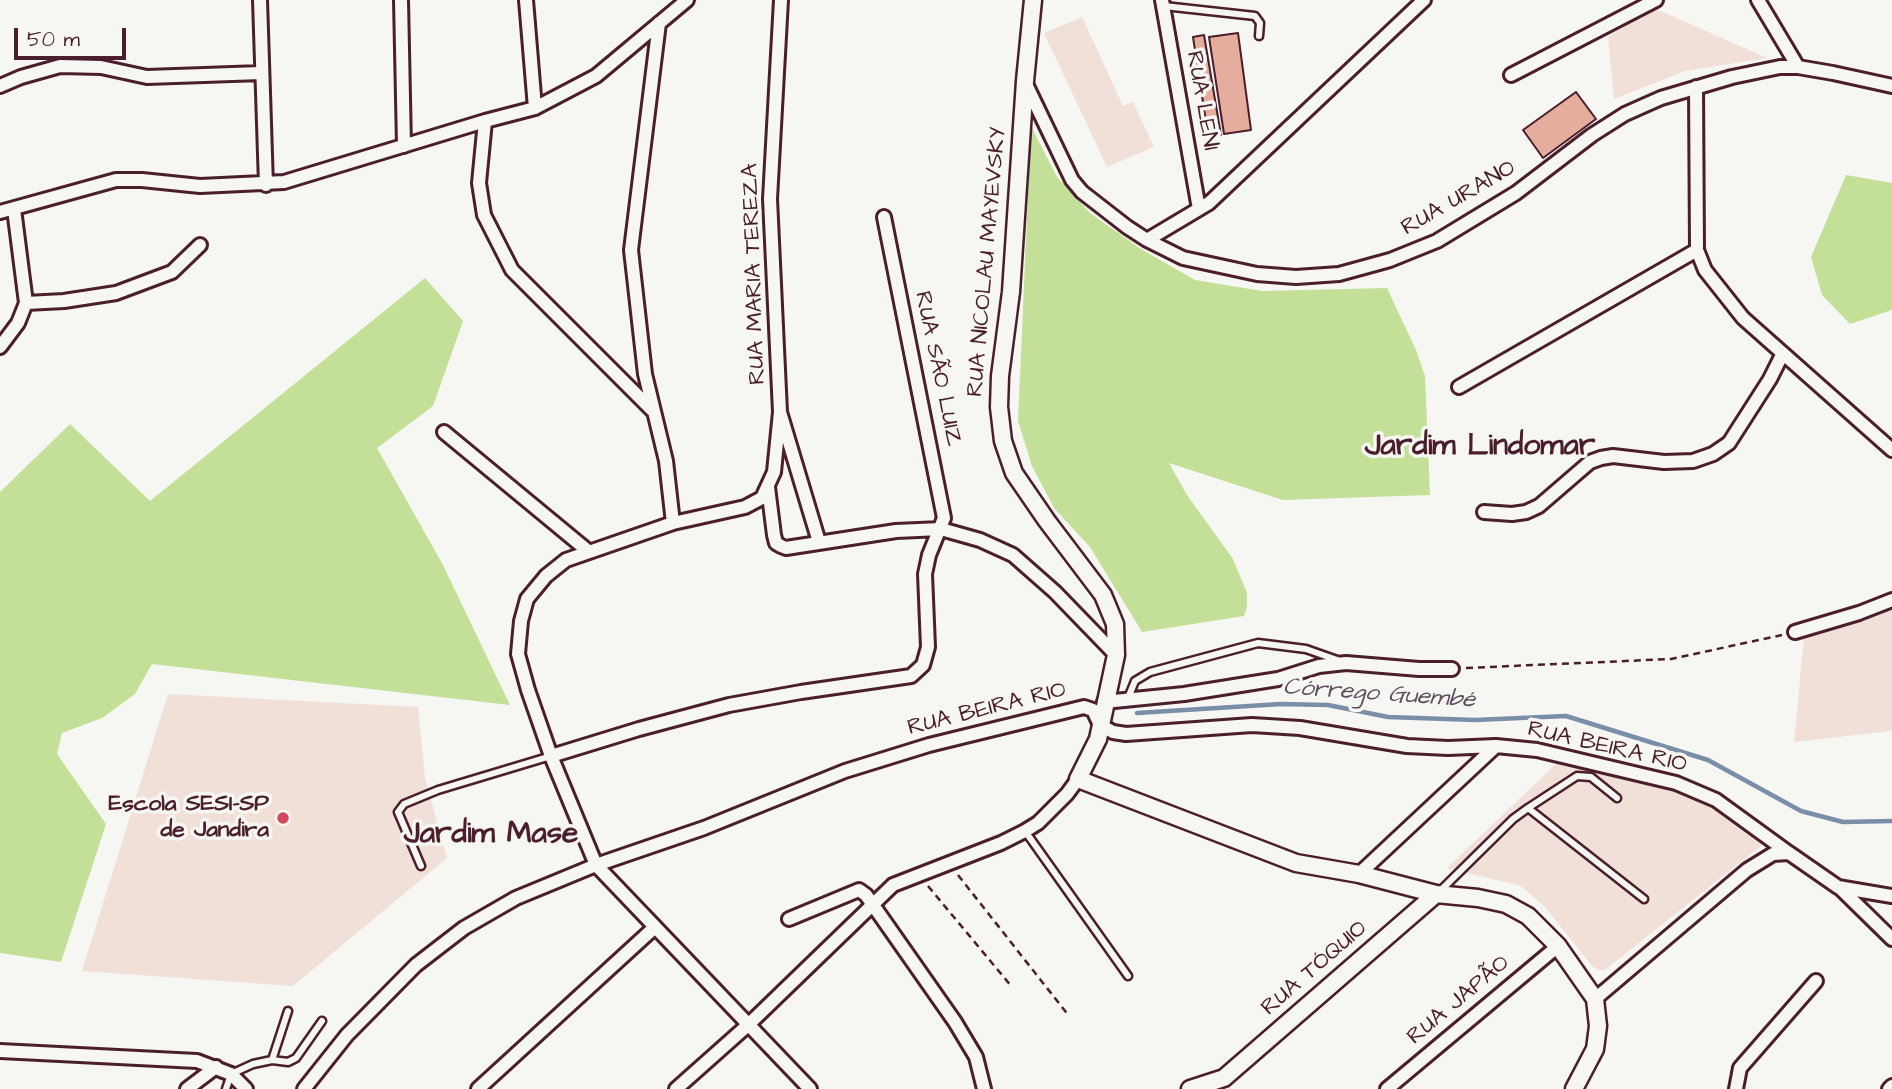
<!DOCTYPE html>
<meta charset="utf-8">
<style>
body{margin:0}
#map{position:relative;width:1892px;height:1089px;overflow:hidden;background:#f6f6f2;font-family:"Architects Daughter",sans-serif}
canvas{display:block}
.scale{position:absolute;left:14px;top:28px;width:112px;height:32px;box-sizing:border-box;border:4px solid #4a1f2b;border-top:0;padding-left:9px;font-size:21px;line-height:24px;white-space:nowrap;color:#4a1f2b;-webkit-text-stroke:5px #f6f6f2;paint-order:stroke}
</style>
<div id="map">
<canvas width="1892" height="1089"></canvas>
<div class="scale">50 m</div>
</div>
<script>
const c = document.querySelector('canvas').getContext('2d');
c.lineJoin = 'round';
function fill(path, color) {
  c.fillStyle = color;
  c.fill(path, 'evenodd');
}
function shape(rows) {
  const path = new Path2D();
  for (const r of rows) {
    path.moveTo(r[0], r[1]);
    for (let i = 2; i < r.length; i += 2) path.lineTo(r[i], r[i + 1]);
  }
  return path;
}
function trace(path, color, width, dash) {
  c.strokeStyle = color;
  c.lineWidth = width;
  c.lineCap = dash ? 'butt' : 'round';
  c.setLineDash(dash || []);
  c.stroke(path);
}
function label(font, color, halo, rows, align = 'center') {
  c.font = font + ' "Architects Daughter",sans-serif';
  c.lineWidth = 7;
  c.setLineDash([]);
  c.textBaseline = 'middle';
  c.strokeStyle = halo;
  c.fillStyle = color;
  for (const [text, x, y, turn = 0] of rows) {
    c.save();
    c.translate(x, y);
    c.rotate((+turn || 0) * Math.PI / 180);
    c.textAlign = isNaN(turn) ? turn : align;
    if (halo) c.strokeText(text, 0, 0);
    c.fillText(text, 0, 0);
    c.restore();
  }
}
fill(shape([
 [1654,8,1767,58,1685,71,1614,99,1608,37],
 [1082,17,1123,106,1133,102,1154,147,1107,167,1044,33],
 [1892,607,1892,731,1794,742,1804,637,1828,631],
 [168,694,418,707,425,778,447,858,293,986,82,971],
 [1558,762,1676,789,1724,813,1762,845,1605,970,1598,970,1592,966,1545,907,1521,886,1447,868]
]), '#f1e0d8');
fill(shape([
 [1031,126,1057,177,1090,213,1141,249,1195,280,1262,291,1387,288,1416,350,1425,376,1430,495,1283,500,1169,463,1187,495,1233,559,1247,593,1247,607,1244,616,1142,632,1090,547,1054,508,1032,466,1018,421],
 [1846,175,1892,183,1892,310,1850,324,1822,295,1811,257],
 [425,278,463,321,433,406,377,448,443,565,510,705,152,664,135,694,102,718,62,733,57,754,106,824,61,962,0,953,0,492,70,424,150,501]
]), '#c4e098');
trace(shape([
 [1137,713,1281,704,1328,705,1388,717,1475,720,1566,716,1708,760,1801,811,1843,822,1892,821]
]), '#7a8ea8', 4.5);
const building = shape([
 [1238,33,1251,130,1224,134,1209,37,1238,33],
 [1204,35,1221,135,1208,135,1193,37,1204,35],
 [1576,92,1596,119,1543,158,1523,130,1576,92]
]);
fill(building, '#e5ad9d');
trace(building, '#4a1f2b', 2);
const service = shape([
 [1164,6,1255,16,1260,23,1259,36],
 [1128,698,1135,681,1150,672,1258,643,1306,649,1340,661],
 [1528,808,1577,776,1591,777,1617,798],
 [1025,831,1128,976],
 [421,866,398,812,404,804,438,790,551,756],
 [1438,893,1513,819,1528,808,1644,899],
 [272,1060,288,1011],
 [226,1089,231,1074,253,1064,272,1060,288,1062,296,1058,322,1021]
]);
const minor = shape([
 [260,0,266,185],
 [401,0,404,146],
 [526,0,535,108],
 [781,0,770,199,780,412,819,542],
 [1162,0,1199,209],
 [1758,0,1798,67],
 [659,23,631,250,645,374,666,461,673,523],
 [1511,75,1656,0],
 [1025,82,1072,180,1082,192,1127,227,1147,240,1183,258,1257,274,1296,277,1339,274,1390,260,1437,241,1516,193,1592,135,1625,114,1661,98,1732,77,1780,67,1798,67,1833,73,1892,86],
 [0,86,21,77,60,66,101,67,147,77,261,73],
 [1696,87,1697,250,1705,270,1743,318,1892,450],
 [485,121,479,183,484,215,512,270,652,410],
 [0,212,116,180,142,180,200,186,284,182,485,121,535,108,596,76,687,0],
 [1147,240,1209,203,1424,0],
 [26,303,64,301,116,293,172,272,200,245],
 [0,347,18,323,26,303,14,209],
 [1459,387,1697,250],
 [780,412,774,472,762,498,745,507,673,523,566,560,546,576,527,599,521,621,518,654,528,690,551,756,596,865,810,1089],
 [444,432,588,551],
 [768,487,774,535,776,543,781,546,786,548,896,531,941,529,980,540,1013,555,1055,592,1116,655],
 [1484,512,1512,514,1526,512,1539,506,1590,462,1601,458,1613,456,1664,462,1693,461,1713,454,1729,443,1770,379,1782,355],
 [1795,632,1859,613,1892,600],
 [1104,702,1184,694,1278,679,1319,666,1346,663,1419,669,1452,669],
 [551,756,639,729,729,705,801,692,911,676,923,665,928,647,925,574,929,555,944,518,884,217],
 [1359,874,1496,746],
 [1839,887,1892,939],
 [789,919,859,890,866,895,955,1022,976,1057,984,1089],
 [1595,999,1747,870,1773,854,1789,853,1838,887,1892,896],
 [0,1051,197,1061,231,1074,246,1089],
 [187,1089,216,1067],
 [304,1089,347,1035,416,965,464,928,516,898,596,865,704,828,845,771,929,745,1084,707,1093,710,1100,725,1113,732,1126,734,1252,725,1300,728,1407,746,1448,748,1496,746,1537,750,1676,783,1716,800,1789,853],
 [478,1089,655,927],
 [676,1089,748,1025,893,885,1001,843,1025,831,1038,823,1067,794,1078,779],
 [1387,1089,1558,946],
 [1736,1089,1740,1068,1816,981],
 [1889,1089,1892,1086]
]);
const tertiary = shape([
 [1033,0,1025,81,1011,292,1000,376,999,407,1003,441,1014,473,1047,521,1103,595,1115,624,1116,655,1098,739,1078,779,1296,863,1359,874,1436,894,1478,898,1506,904,1528,916,1558,946,1595,999,1598,1026,1595,1049,1574,1089],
 [1190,1089,1224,1078,1436,894]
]);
trace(service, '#4a1f2b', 11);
trace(minor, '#4a1f2b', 18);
trace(tertiary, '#4a1f2b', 21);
trace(shape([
 [1466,668,1671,659,1782,635],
 [958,875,1069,1016],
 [928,886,1012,987]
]), '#4a1f2b', 2.5, [7, 5]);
trace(service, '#f6f6f2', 6);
trace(minor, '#f6f6f2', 12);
trace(tertiary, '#f6f6f2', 16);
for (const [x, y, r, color] of [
 [283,818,7,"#d1495b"]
]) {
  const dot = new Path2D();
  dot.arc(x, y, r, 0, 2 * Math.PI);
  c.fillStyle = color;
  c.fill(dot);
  trace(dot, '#f6f6f2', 2.5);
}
label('23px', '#4a1f2b', '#f6f6f2', [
 ["RUA LENI",1201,101,80],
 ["RUA URANO",1459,199,-30],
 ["RUA NICOLAU MAYEVSKY",988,262,-85],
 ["RUA MARIA TEREZA",755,274,-92],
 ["RUA SÃO LUIZ",937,369,78],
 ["RUA BEIRA RIO",987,710,-14],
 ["RUA BEIRA RIO",1607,748,13],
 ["RUA TÓQUIO",1315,969,-41],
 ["RUA JAPÃO",1459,1001,-40]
]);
label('bold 23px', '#4a1f2b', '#f6f6f2', [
 ["Escola SESI-SP",269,805],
 ["de Jandira",269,831]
], 'right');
label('italic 24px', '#5e4d5f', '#f6f6f2', [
 ["Córrego Guembé",1379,695,4]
]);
label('bold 30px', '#4a1f2b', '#f6f6f2', [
 ["Jardim Lindomar",1480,448],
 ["Jardim Mase",491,836]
]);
</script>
